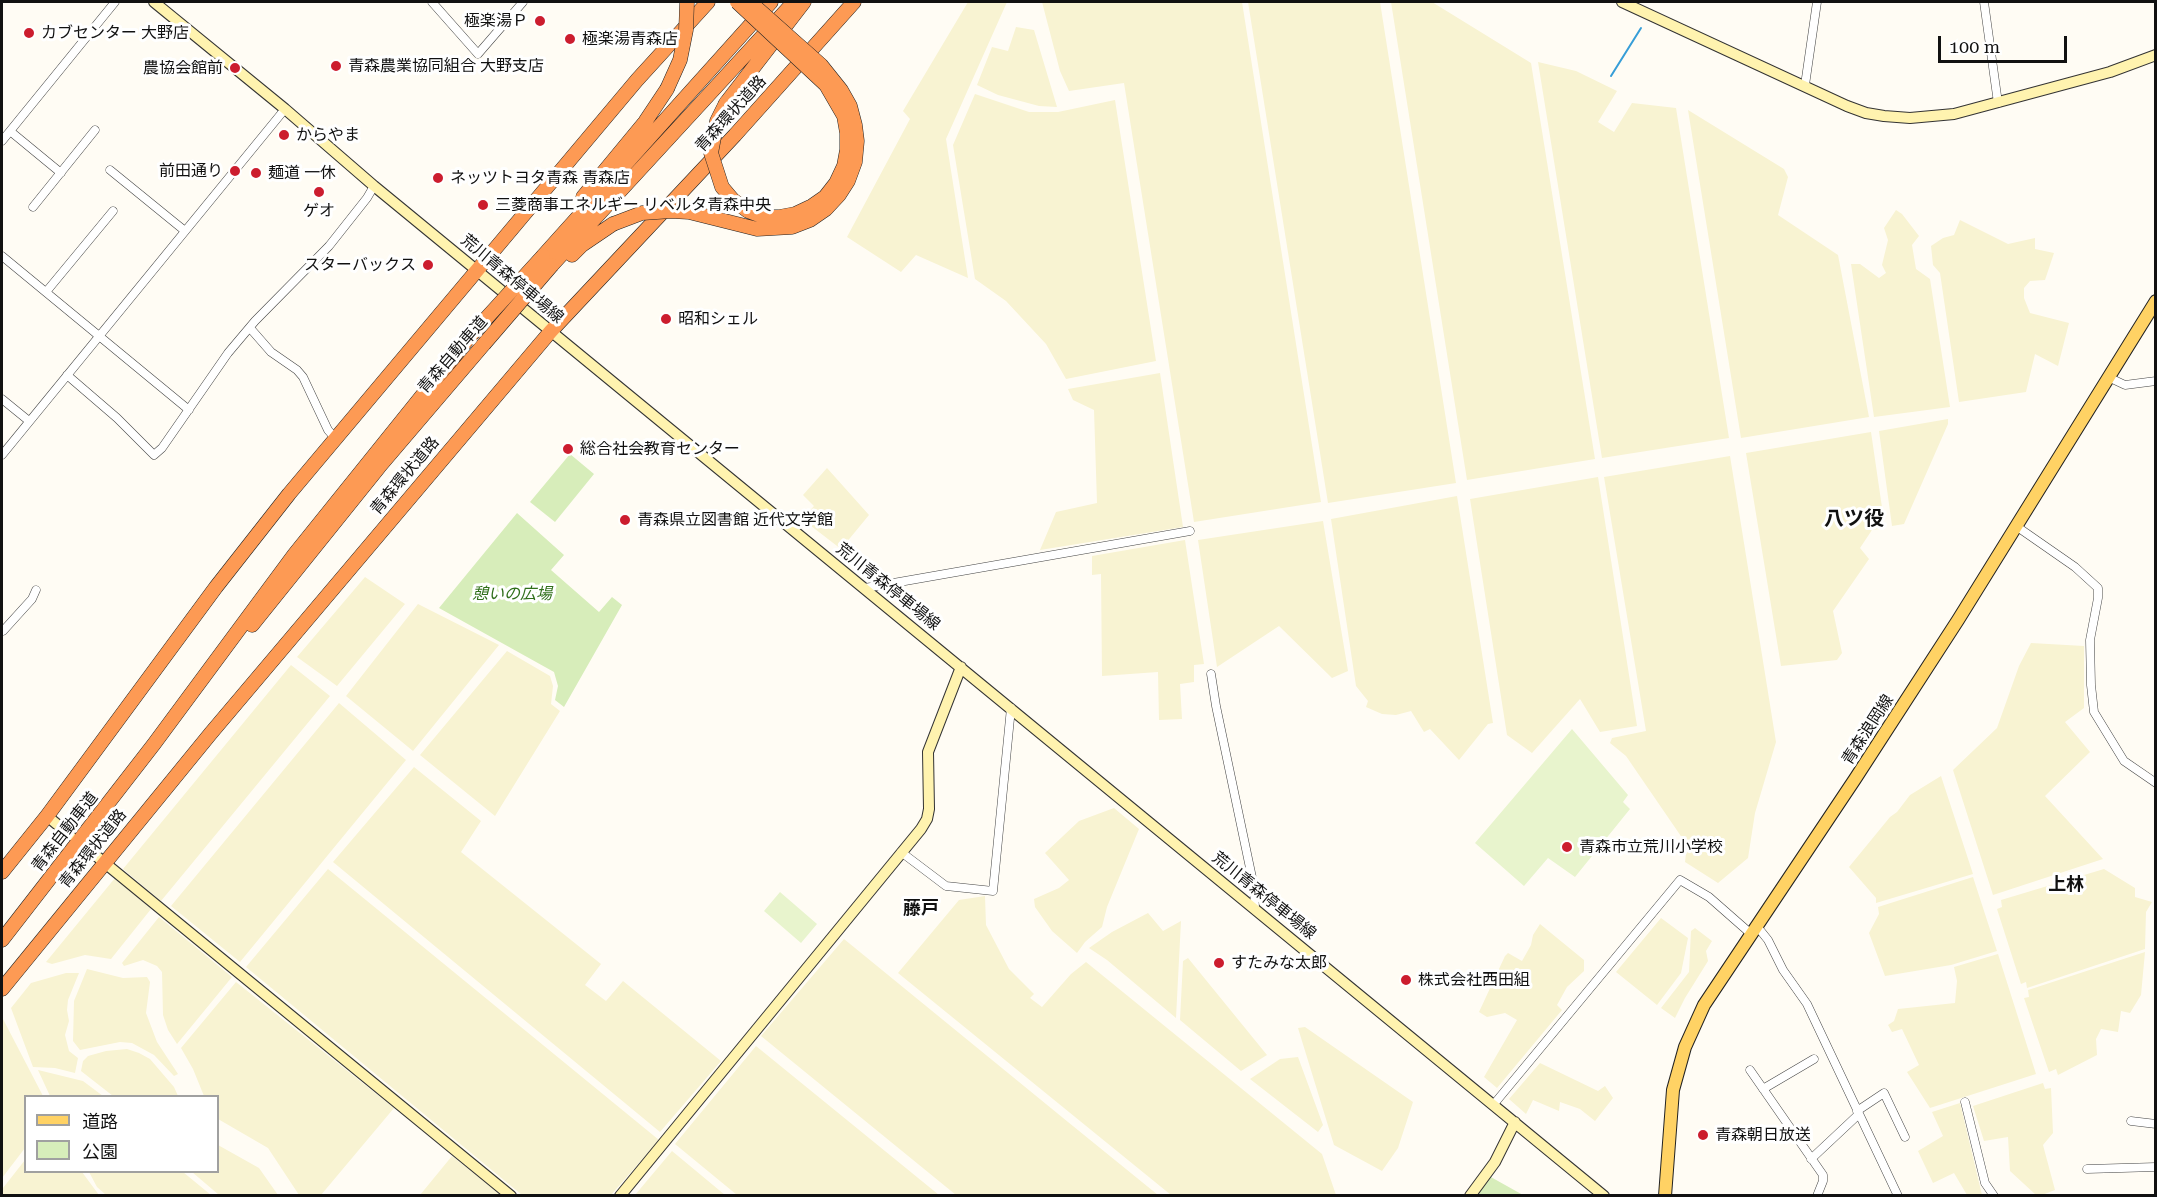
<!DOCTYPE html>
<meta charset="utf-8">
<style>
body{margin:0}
#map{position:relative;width:2157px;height:1197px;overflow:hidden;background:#fffcf4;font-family:"Roboto Serif","Noto Sans JP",serif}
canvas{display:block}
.frame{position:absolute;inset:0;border:3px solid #111;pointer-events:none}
.legend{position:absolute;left:24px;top:1095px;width:195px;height:78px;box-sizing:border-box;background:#fff;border:2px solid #a0a0a0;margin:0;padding:8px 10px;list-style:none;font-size:18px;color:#111}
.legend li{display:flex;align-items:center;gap:12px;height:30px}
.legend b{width:30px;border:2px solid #a0a0a0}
.scale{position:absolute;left:1938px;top:36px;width:129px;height:27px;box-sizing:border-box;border:3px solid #111;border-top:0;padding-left:8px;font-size:18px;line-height:21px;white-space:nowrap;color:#111;-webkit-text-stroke:4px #fff;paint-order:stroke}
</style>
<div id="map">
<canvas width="2157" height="1197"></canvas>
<div class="frame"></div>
<ul class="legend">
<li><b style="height:8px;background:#ffd264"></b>道路</li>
<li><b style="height:16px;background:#d7edba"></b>公園</li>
</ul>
<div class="scale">100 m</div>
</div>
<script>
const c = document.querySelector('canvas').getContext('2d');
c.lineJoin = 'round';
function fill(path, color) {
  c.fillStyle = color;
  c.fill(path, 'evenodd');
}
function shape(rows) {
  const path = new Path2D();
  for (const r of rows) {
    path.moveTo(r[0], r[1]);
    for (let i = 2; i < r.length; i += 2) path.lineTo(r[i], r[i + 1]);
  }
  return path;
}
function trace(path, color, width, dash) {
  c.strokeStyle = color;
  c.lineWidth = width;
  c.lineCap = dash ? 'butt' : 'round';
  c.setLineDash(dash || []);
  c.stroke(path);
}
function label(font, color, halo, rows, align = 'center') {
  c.font = font + ' "Roboto Serif","Noto Sans JP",serif';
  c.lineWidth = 6;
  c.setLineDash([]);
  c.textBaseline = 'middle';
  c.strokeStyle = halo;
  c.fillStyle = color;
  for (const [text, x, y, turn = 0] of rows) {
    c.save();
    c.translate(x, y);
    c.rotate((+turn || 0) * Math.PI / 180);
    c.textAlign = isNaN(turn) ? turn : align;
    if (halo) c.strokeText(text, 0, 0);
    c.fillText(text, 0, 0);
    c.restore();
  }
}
fill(shape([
 [968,2,1007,2,946,139,968,278,916,255,901,272,847,237,910,119,903,111],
 [1042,2,1242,2,1321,502,1194,522,1124,83,1069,91,1060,71],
 [1248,2,1380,2,1456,483,1328,503],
 [1391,2,1432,2,1531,63,1595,459,1467,480],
 [1016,27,1034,30,1057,107,1039,106,998,95,977,85,992,47,1008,51],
 [1538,62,1576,71,1617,91,1598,122,1614,132,1632,103,1676,108,1729,438,1602,458],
 [975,94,1029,112,1058,112,1115,100,1156,361,1066,379,1046,344,1006,301,975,279,953,145],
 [1688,110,1784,169,1788,177,1778,215,1838,255,1869,417,1741,438],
 [1896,210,1902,214,1919,236,1912,245,1916,269,1930,279,1950,407,1874,417,1851,264,1860,264,1879,278,1886,273,1882,265,1888,240,1884,228],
 [1960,220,2008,244,2035,238,2035,249,2054,253,2045,280,2030,281,2024,288,2024,298,2030,313,2069,323,2058,366,2035,354,2026,392,1959,402,1940,273,1933,265,1931,246,1943,238,1954,235],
 [1160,373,1183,527,1040,550,1056,512,1097,503,1094,410,1073,400,1068,389],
 [1948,419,1948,424,1904,524,1892,526,1879,431],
 [1871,432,1885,528,1872,530,1860,548,1869,559,1833,611,1842,653,1837,660,1781,666,1746,453],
 [1730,456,1776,742,1755,813,1748,858,1718,883,1685,862,1687,845,1626,756,1610,743,1612,738,1646,731,1604,477],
 [827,468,869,515,841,549,802,519,814,506,803,495],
 [1598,477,1637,726,1600,732,1580,699,1532,753,1507,735,1470,499],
 [1457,496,1493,723,1488,724,1459,760,1430,729,1424,732,1411,711,1396,715,1382,714,1366,707,1368,701,1356,686,1331,519],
 [1323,521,1348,671,1332,678,1279,626,1217,667,1198,540],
 [1185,540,1204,664,1194,665,1194,682,1180,684,1182,719,1159,720,1158,672,1102,676,1101,574,1092,575,1092,556],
 [365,577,405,604,337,686,297,657],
 [418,604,499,645,413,751,346,696],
 [2031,643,2084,646,2084,708,2065,722,2090,752,2045,796,2103,859,1993,895,1953,770,1997,728,2019,666],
 [507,651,550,676,553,686,551,704,560,711,495,816,420,755],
 [291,665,330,696,161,901,123,869],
 [339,703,406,760,240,962,171,906],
 [414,767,481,821,461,852,601,964,585,985,606,1001,623,981,721,1061,660,1132,333,862],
 [1941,776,1973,874,1876,903,1876,898,1849,867,1890,817,1897,812,1910,795],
 [1114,808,1139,829,1107,907,1102,927,1085,942,1077,953,1052,931,1035,907,1034,899,1059,888,1069,880,1045,853,1079,821],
 [328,869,659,1140,611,1195,522,1195,246,967],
 [2104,869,2135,888,2135,897,2152,902,2146,912,2145,949,2027,988,2026,982,2021,984,1997,909,2002,907,2001,900],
 [1973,877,1997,951,1951,965,1885,976,1869,933,1879,914,1878,907],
 [115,878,151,909,111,959,85,955,52,964,46,962],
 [985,896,986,925,1009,969,1034,994,1030,998,1042,1007,1071,974,1086,962,1322,1154,1336,1195,1171,1195,898,973,959,900],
 [1148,913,1163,931,1181,921,1176,1018,1107,960,1089,948,1112,932],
 [159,917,232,977,177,1044,168,1030,163,1015,162,972,157,966,143,960,124,966,122,963],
 [1661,918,1688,938,1681,973,1657,1005,1616,972],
 [1540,924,1584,960,1584,971,1567,987,1557,1005,1562,1010,1497,1088,1484,1077,1517,1020,1505,1013,1487,1017,1479,1012,1505,956,1508,953,1522,961,1531,945,1533,935],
 [1695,928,1712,941,1706,951,1708,961,1685,998,1675,1018,1661,1008,1689,972,1691,931],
 [844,939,1068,1122,1158,1195,956,1195,761,1036],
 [2145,952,2141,995,2130,1013,2121,1011,2118,1032,2101,1029,2096,1039,2097,1055,2058,1075,2056,1069,2049,1072,2024,998,2029,997,2028,990],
 [1998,954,2036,1074,1930,1108,1907,1072,1919,1065,1902,1029,1892,1032,1888,1025,1894,1021,1898,1009,1955,1003,1957,981,1954,967],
 [1188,958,1267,1055,1241,1071,1180,1020,1183,961],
 [87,969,123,978,147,977,150,982,146,1013,157,1042,178,1074,174,1076,154,1055,132,1043,120,1042,80,1050,73,1041,74,1001],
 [66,973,79,973,68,1000,67,1010,69,1021,65,1035,69,1051,78,1058,75,1073,55,1068,33,1067,11,1008,31,983],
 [236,982,394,1108,321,1195,299,1195,268,1148,218,1119,218,1096,204,1096,193,1069,181,1048],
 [3,1019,43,1096,26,1096,25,1148,2,1178,2,1021],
 [1305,1027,1413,1102,1398,1148,1382,1171,1334,1145,1298,1028],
 [756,1046,939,1195,737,1195,675,1144],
 [127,1049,139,1053,150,1059,174,1087,178,1096,113,1096,81,1071,83,1061,88,1056,106,1051],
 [1298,1057,1323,1125,1318,1132,1250,1079,1280,1059],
 [1540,1063,1598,1091,1605,1086,1613,1098,1595,1121,1580,1109,1560,1102,1559,1111,1533,1100,1526,1114,1509,1099],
 [38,1070,83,1081,103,1096,50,1096],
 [2043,1083,2045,1089,2051,1088,2053,1133,2043,1145,2055,1190,2042,1195,2036,1195,2010,1171,2008,1137,1984,1141,1973,1106],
 [1960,1103,1982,1195,1967,1195,1954,1173,1933,1183,1918,1151,1943,1136,1932,1112],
 [218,1145,259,1168,278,1195,219,1195,192,1172,218,1172],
 [672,1151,725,1195,635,1195],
 [452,1156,501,1195,420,1195],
 [25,1160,26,1172,82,1172,99,1195,2,1195,3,1188],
 [89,1172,183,1172,211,1195,106,1195,97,1187]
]), '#f8f3d2');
fill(shape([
 [570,454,594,474,555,522,530,502],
 [517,513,564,555,551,570,599,612,612,597,622,605,564,707,555,700,558,686,554,672,439,608],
 [1489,1176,1523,1195,1475,1196]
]), '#d7edba');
fill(shape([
 [1572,729,1628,795,1623,802,1630,809,1575,877,1548,858,1524,886,1475,843],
 [780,892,817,924,801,943,764,911]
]), '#e8f4cd');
trace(shape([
 [1611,76,1641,28]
]), '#379ed7', 2);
const street = shape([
 [432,2,478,54,523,2],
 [1984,2,1998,103],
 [1805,85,1817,2],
 [10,131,61,173],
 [2,141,115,2],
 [110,170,185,231],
 [33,207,95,130],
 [2,256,189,410],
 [46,292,113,211],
 [250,328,271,352,297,370,303,377,328,430,335,438],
 [67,375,117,418,154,455,162,448,228,353,255,321,329,246,367,198,374,186],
 [2108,377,2125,385,2156,381],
 [2,399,29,421],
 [2,455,285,109],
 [2016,526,2075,567,2098,588,2098,598,2090,640,2091,685,2094,712,2124,761,2156,783],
 [865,588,1190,531],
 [2,629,3,631,32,599,36,590],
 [1211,674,1216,706,1254,887,1255,908],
 [901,852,946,886,993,891,1011,708],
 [1756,925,1768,940,1783,970,1807,1004,1898,1196],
 [1750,1070,1823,1175,1823,1181,1817,1196],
 [1763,1089,1814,1059],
 [1965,1102,1985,1183,1994,1196],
 [1494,1104,1680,880,1709,897,1750,933],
 [1857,1111,1884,1093,1905,1137],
 [2131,1121,2156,1124],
 [1811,1159,1859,1114],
 [2087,1169,2156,1167]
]);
const secondary = shape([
 [154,2,285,109,374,186,1604,1196],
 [1622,2,1847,106,1866,113,1884,116,1910,118,1954,114,2110,72,2156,55],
 [47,816,70,835],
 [89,850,511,1196],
 [620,1196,921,829,927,819,929,809,928,752,961,667],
 [1470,1196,1495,1162,1515,1122]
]);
const primary = shape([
 [1665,1196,1673,1090,1685,1047,1704,1005,1855,779,1958,620,2156,301]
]);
const highway = shape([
 [726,103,804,2],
 [583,197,645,122,667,89],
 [572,255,582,245,613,224],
 [543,256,771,2],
 [552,265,794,2],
 [252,625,379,467,484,344],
 [2,872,47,816,216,587,289,494,637,80,708,2],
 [2,940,154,744,294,555,471,335],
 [2,989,211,733,551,331,735,135,854,2]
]);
trace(street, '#444', 9);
trace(secondary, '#333', 12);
trace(primary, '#222', 14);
trace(highway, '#222', 15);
trace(street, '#fff', 8);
trace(secondary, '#fff3af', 10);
trace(primary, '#ffd264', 12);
trace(highway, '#fd9a54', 14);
const highwayBridge = shape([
 [667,89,680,60,686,30,687,2],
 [726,103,717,121,711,153,722,187,733,200,748,211,764,217,779,217,795,214,812,206,825,197,836,183,844,166,847,150,847,133,844,116,826,85,737,2],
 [613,224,642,213,671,211,689,212,757,229,792,227,810,220,826,209,839,195,848,181,855,162,857,141,855,125,850,106,841,90,821,65,750,2],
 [471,335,543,256],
 [484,344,552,265]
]);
trace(highwayBridge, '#222', 15, []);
trace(highwayBridge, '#fd9a54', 14);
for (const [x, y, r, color] of [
 [540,21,6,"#cc1d2e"],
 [29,33,6,"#cc1d2e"],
 [570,39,6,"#cc1d2e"],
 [336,66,6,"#cc1d2e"],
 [235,68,6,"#cc1d2e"],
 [284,135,6,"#cc1d2e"],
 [235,171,6,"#cc1d2e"],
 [256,173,6,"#cc1d2e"],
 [438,178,6,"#cc1d2e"],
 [319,192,6,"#cc1d2e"],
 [483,205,6,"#cc1d2e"],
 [428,265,6,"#cc1d2e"],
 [666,319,6,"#cc1d2e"],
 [568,449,6,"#cc1d2e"],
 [625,520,6,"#cc1d2e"],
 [1567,847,6,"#cc1d2e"],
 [1219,963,6,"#cc1d2e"],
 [1406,980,6,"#cc1d2e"],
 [1703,1135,6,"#cc1d2e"]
]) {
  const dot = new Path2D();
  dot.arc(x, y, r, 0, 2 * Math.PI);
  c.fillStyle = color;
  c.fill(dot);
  trace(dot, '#fff', 2);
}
label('16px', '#111', '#fff', [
 ["極楽湯Ｐ",528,21,"right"],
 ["カブセンター 大野店",41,33],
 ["極楽湯青森店",582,39],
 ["青森農業協同組合 大野支店",348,66],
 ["農協会館前",223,68,"right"],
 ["からやま",296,135],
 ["前田通り",223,171,"right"],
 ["麺道 一休",268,173],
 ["ネッツトヨタ青森 青森店",450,178],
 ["三菱商事エネルギー リベルタ青森中央",495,205],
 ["ゲオ",319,211,"center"],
 ["スターバックス",416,265,"right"],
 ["昭和シェル",678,319],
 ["総合社会教育センター",580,449],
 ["青森県立図書館 近代文学館",637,520],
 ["青森市立荒川小学校",1579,847],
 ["すたみな太郎",1231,963],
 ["株式会社西田組",1418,980],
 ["青森朝日放送",1715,1135]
], 'left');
label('16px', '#111', '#fff', [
 ["青森環状道路",731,114,-48],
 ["荒川青森停車場線",512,279,40],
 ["青森自動車道",453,355,-49],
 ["青森環状道路",405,476,-50],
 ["荒川青森停車場線",888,587,39],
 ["青森浪岡線",1868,730,-57],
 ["青森自動車道",65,832,-52],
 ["青森環状道路",93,849,-51],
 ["荒川青森停車場線",1264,896,39]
]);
label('italic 16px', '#306f1b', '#fff', [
 ["憩いの広場",512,594]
]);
label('bold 18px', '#111', '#fff', [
 ["上林",2066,885],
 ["藤戸",921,909]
]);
label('bold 20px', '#111', '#fff', [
 ["八ツ役",1854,519]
]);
</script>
